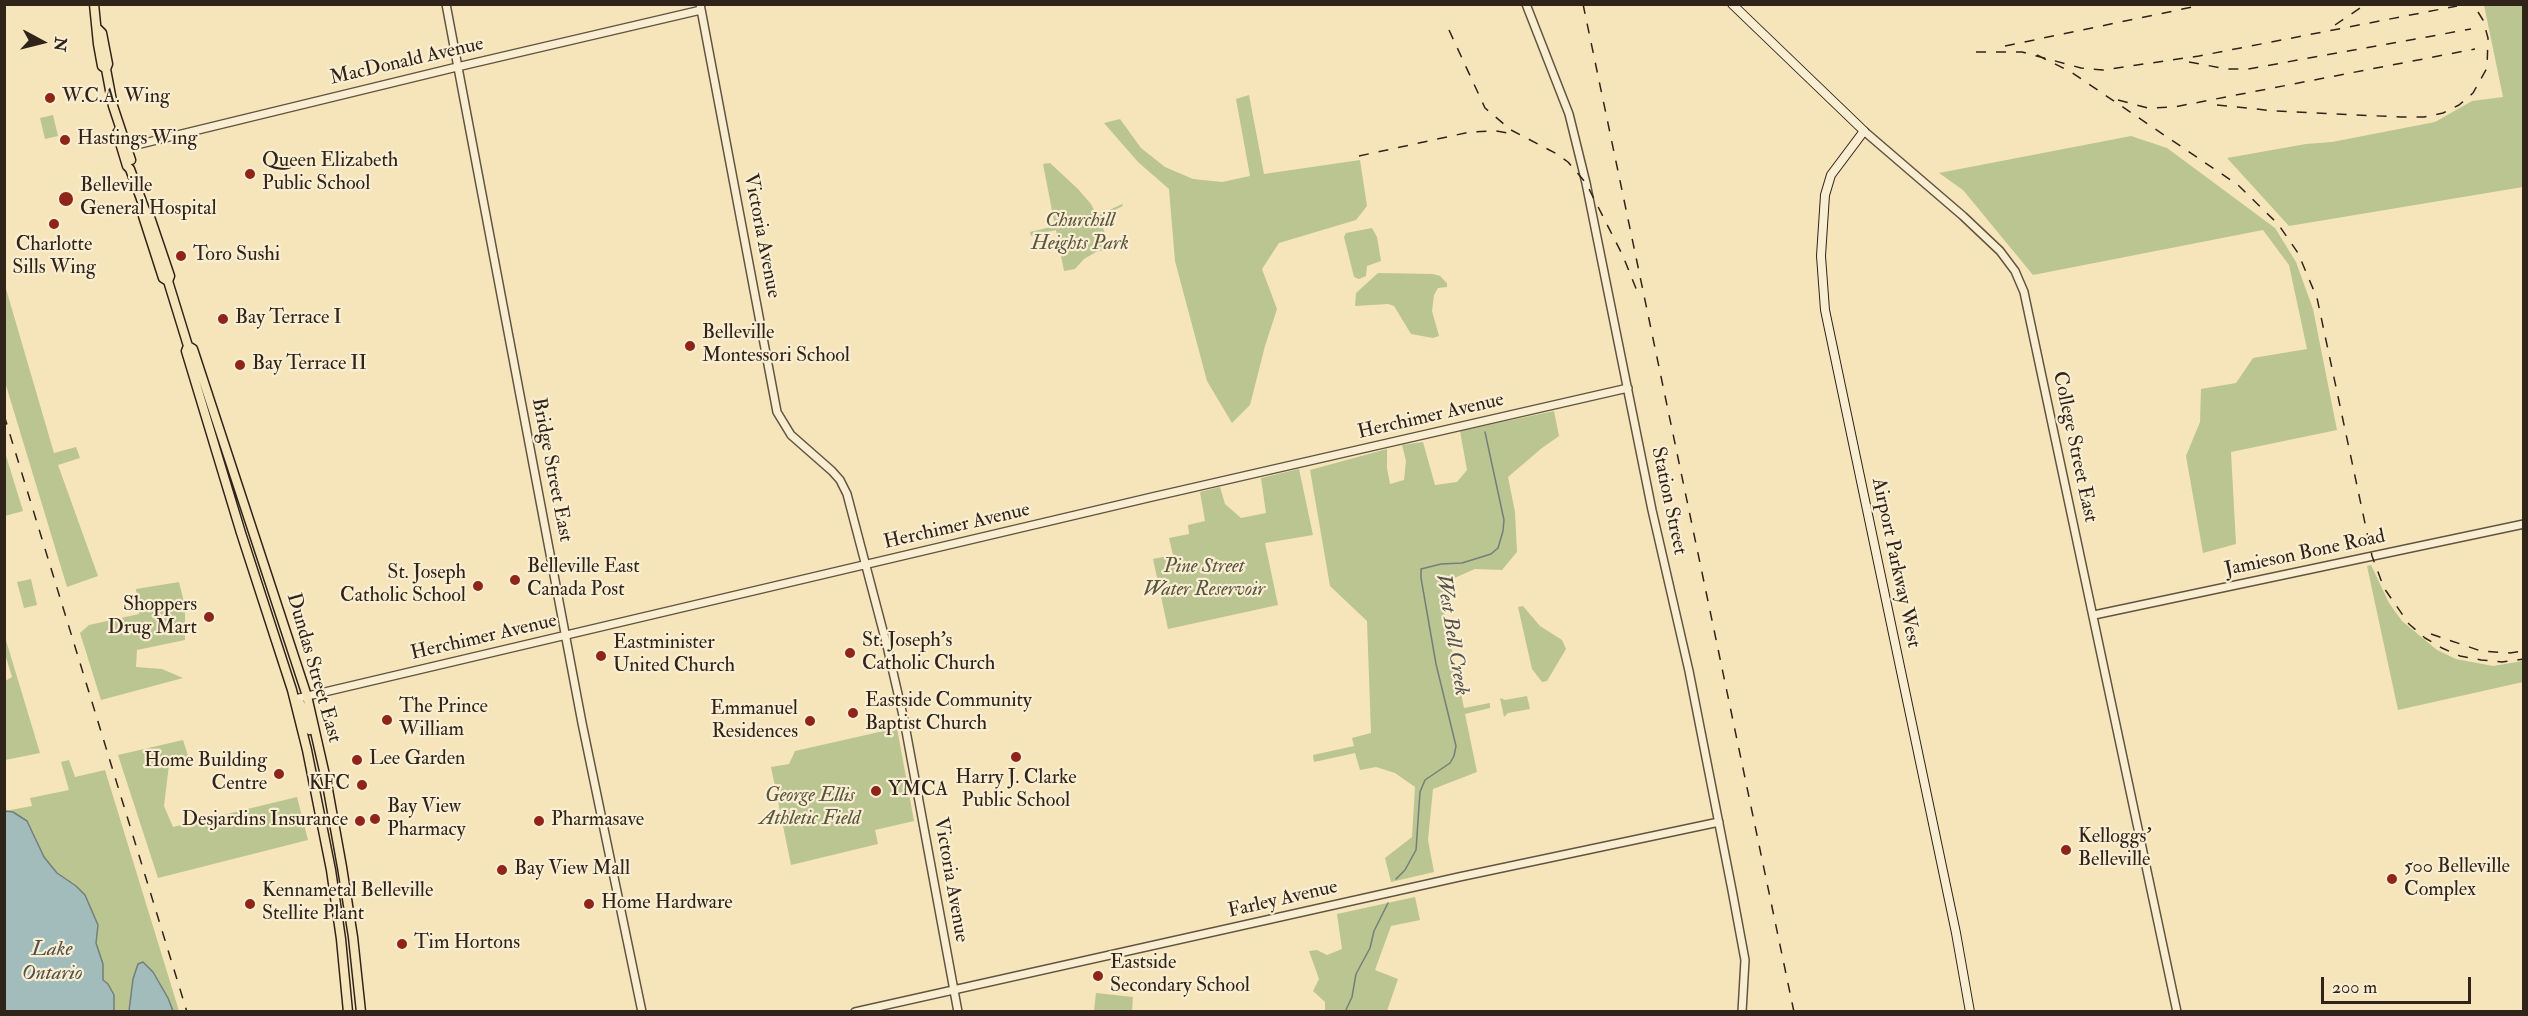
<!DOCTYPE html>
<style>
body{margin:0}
#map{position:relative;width:2528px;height:1016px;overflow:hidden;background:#f6e5ba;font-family:"IM FELL Double Pica",serif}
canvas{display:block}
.frame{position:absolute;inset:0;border:6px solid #2f231a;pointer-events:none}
.north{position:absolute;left:12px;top:12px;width:60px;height:60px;-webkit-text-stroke:4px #f9eed2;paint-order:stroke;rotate:97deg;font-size:16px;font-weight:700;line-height:24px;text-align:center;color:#2f231a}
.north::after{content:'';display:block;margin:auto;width:21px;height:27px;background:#2f231a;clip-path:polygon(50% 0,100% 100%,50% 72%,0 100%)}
.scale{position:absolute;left:2321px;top:977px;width:150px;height:27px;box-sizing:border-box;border:3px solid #2f231a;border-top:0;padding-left:8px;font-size:18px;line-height:21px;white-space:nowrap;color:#2f231a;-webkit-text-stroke:4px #f9eed2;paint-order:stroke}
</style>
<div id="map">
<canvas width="2528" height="1016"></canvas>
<div class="frame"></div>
<div class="north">N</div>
<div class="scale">200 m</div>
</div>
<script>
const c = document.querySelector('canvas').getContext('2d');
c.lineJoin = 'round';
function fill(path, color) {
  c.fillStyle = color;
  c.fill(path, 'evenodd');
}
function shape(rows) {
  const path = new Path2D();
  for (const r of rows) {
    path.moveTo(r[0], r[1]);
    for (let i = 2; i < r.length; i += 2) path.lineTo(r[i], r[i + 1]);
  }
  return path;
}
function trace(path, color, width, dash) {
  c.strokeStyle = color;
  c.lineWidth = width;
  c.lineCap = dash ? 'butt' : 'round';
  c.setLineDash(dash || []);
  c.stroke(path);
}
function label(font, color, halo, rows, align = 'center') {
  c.font = font + ' "IM FELL Double Pica",serif';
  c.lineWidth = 4.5;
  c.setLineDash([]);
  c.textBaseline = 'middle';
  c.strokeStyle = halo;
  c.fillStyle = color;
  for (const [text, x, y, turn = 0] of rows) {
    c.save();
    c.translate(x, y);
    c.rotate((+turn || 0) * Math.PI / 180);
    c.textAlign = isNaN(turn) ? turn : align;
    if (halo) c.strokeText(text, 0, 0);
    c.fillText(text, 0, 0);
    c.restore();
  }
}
fill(shape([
 [2484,5,2523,5,2523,187,2289,226,2227,158,2306,144,2332,142,2435,122,2472,101,2503,97],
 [1249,95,1264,174,1360,160,1367,206,1356,220,1279,243,1262,269,1277,309,1265,346,1250,405,1232,423,1207,381,1175,261,1169,189,1138,162,1104,123,1120,119,1141,148,1165,167,1193,179,1222,182,1250,176,1236,99],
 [53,115,58,136,45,139,40,118],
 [2131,136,2167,148,2275,228,2296,262,2313,309,2337,430,2231,452,2236,544,2203,553,2186,456,2200,422,2201,389,2236,383,2253,358,2307,349,2289,265,2263,230,2033,275,1963,190,1939,173],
 [1050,163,1078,189,1091,204,1097,216,1122,204,1123,206,1098,218,1104,230,1108,249,1096,252,1084,259,1075,269,1064,271,1056,230,1031,236,1030,232,1055,226,1043,164],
 [1372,228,1377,237,1381,261,1367,266,1366,276,1359,279,1354,277,1344,237,1346,233],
 [1378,273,1433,274,1440,276,1447,283,1447,287,1438,288,1434,295,1432,311,1439,336,1433,338,1411,334,1394,306,1388,304,1355,306,1356,293],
 [4,282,54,453,76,447,80,458,58,465,98,576,67,587,5,382],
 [1554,411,1559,436,1542,448,1508,477,1515,512,1517,552,1502,570,1475,569,1452,579,1441,596,1464,708,1490,703,1490,708,1465,714,1477,772,1433,789,1428,840,1434,872,1391,882,1385,858,1412,837,1415,787,1395,773,1376,767,1360,770,1355,753,1314,762,1313,755,1354,746,1352,738,1371,733,1367,621,1330,586,1310,470,1387,449,1387,468,1390,484,1404,480,1406,461,1402,445,1423,442,1435,485,1457,482,1467,470,1460,431],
 [4,449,23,511,5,516,4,516],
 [1299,469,1313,535,1265,543,1278,605,1168,629,1153,559,1173,555,1169,538,1189,534,1188,525,1205,521,1200,492,1220,487,1225,504,1241,518,1266,513,1261,478],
 [2371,565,2389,603,2402,621,2437,650,2456,659,2493,666,2523,661,2523,682,2398,710,2367,566],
 [31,579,37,605,24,608,17,582],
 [179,582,185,606,185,640,137,650,136,667,162,669,183,678,101,700,80,633,89,625,139,614,136,589],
 [1523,606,1540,626,1562,640,1566,649,1547,681,1542,682,1532,669,1518,607],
 [5,637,40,753,5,760,5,681,12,677,5,654],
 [1527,696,1530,709,1508,713,1504,717,1500,698,1505,700],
 [897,728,914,821,875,830,878,844,791,865,771,767,789,764,795,751],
 [183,740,191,765,169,765,164,806,173,827,297,797,308,840,158,878,118,755],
 [69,760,75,777,105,770,179,1011,114,1011,114,995,103,980,103,964,96,943,98,925,85,895,76,886,57,873,44,857,27,821,13,812,5,811,32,806,30,798,69,790,61,762],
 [1415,897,1420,920,1391,926,1375,970,1398,979,1387,1011,1325,1011,1325,1002,1313,991,1319,979,1309,951,1317,950,1327,955,1342,949,1337,914],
 [1096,993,1133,997,1132,1011,1094,1011]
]), '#bac591');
const water = shape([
 [5,811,13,812,27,821,44,857,57,873,76,886,85,895,98,925,96,943,103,964,103,980,108,984,114,995,114,1011,5,1011,5,811],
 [143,962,153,972,168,998,173,1011,129,1011,133,979,138,964,143,962]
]);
fill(water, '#a2bcbb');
trace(water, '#747f7b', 1.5);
trace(shape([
 [1396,879,1405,870,1416,850,1420,792,1425,780,1450,763,1454,756,1456,746,1436,664,1421,578,1421,569,1441,564,1462,563,1491,554,1498,548,1503,531,1504,520,1485,432],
 [117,1012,122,1011],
 [1345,1012,1352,997,1356,974,1370,948,1374,931,1388,903]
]), '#747f7b', 1.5);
const tertiary = shape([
 [446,4,582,723,642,1012],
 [700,4,777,412,791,435,832,471,840,480,847,494,887,646,904,720,958,1012],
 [1526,4,1569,114,1586,183,1652,510,1689,671,1732,890,1745,960,1742,1012],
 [1864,131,1963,216,2000,251,2015,271,2024,292,2177,1012],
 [124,148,457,67,701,10],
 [2094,615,2524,524],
 [295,699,1152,497,1628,388],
 [855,1012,1459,877,1719,822]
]);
const secondary = shape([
 [1732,4,1864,131,1831,175,1825,195,1821,256,1825,310,1956,933,1970,1012]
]);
const primary = shape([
 [94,4,98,44,102,66,106,69],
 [98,29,102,33,108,64,106,69,113,106,131,160],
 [120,129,117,133,127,166,130,169,145,210,149,214,170,276,168,281,188,346,186,351,241,533,292,690,307,750,331,870,341,939,348,1012],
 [145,210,143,216,163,278,168,281],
 [188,346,193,349,307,696,327,784,342,867,353,937,361,1012],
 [300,703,310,730]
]);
trace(tertiary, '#615442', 10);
trace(secondary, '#2f231a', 10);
trace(primary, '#2f231a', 11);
trace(tertiary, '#f9eed2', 7);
trace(secondary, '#f9eed2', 8);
trace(primary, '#f6e5ba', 8);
trace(shape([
 [1583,4,1794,1012],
 [2335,25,2366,4],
 [1449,30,1485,108,1511,130,1557,154,1568,162,1586,183,1623,256,1637,291],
 [2005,46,2207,4],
 [1976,52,2022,52,2081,68,2103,70,2199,56,2457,6],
 [2037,55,2071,72,2238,185,2278,224,2298,253,2317,298,2372,556,2384,588,2409,624,2425,638,2442,648,2460,656,2481,660,2502,662,2524,659],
 [2189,62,2227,69,2248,69,2471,29],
 [2118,100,2148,108,2174,107,2475,49],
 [2217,105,2275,111,2400,117,2424,117,2443,113,2459,105,2473,93,2487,68,2488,38,2483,20,2473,4],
 [1359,156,1470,132,1496,131,1513,134],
 [4,415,187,1012],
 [2431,634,2481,651,2510,653,2524,651]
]), '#2f231a', 1.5, [10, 10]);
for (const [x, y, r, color] of [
 [50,98,6,"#8f2418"],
 [65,140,6,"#8f2418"],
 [250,174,6,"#8f2418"],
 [66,199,8,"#8f2418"],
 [54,224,6,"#8f2418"],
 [181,256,6,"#8f2418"],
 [223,319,6,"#8f2418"],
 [690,346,6,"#8f2418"],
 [240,365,6,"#8f2418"],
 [515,580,6,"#8f2418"],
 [478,586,6,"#8f2418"],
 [209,617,6,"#8f2418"],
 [850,653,6,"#8f2418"],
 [601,656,6,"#8f2418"],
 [853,713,6,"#8f2418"],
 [387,720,6,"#8f2418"],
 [810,721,6,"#8f2418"],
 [1016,757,6,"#8f2418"],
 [357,760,6,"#8f2418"],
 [279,774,6,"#8f2418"],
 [362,785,6,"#8f2418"],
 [876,791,6,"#8f2418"],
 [375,819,6,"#8f2418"],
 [360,821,6,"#8f2418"],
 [539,821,6,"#8f2418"],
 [2066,850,6,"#8f2418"],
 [502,870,6,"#8f2418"],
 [2392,879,6,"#8f2418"],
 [250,904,6,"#8f2418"],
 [589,904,6,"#8f2418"],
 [402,944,6,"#8f2418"],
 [1098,976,6,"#8f2418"]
]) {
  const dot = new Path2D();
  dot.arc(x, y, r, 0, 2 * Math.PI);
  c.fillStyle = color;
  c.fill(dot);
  trace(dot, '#f9eed2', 2);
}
label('20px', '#2f231a', '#f9eed2', [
 ["MacDonald Avenue",407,62,-13],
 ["Victoria Avenue",761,236,79],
 ["Herchimer Avenue",1431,417,-13],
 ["College Street East",2074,447,78],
 ["Bridge Street East",551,470,79],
 ["Station Street",1668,501,78],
 ["Herchimer Avenue",957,527,-13],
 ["Jamieson Bone Road",2305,554,-12],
 ["Airport Parkway West",1895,563,78],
 ["Herchimer Avenue",484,638,-13],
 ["Dundas Street East",313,668,74],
 ["Victoria Avenue",950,880,80],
 ["Farley Avenue",1283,900,-13]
]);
label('20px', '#2f231a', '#f9eed2', [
 ["W.C.A. Wing",62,98],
 ["Hastings Wing",77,140],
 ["Queen Elizabeth",262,162],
 ["Public School",262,185],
 ["Belleville",80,187],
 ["General Hospital",80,210],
 ["Charlotte",54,246,"center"],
 ["Sills Wing",54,269,"center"],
 ["Toro Sushi",193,256],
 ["Bay Terrace I",235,319],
 ["Belleville",702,334],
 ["Montessori School",702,357],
 ["Bay Terrace II",252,365],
 ["Belleville East",527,568],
 ["Canada Post",527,591],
 ["St. Joseph",466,574,"right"],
 ["Catholic School",466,597,"right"],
 ["Shoppers",197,606,"right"],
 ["Drug Mart",197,629,"right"],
 ["St. Joseph's",862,642],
 ["Catholic Church",862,665],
 ["Eastminister",613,644],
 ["United Church",613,667],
 ["Eastside Community",865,702],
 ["Baptist Church",865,725],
 ["The Prince",399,708],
 ["William",399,731],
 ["Emmanuel",798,710,"right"],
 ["Residences",798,733,"right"],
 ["Lee Garden",369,760],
 ["Home Building",267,762,"right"],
 ["Centre",267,785,"right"],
 ["Harry J. Clarke",1016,779,"center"],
 ["Public School",1016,802,"center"],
 ["KFC",350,785,"right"],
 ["YMCA",888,791],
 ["Bay View",387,808],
 ["Pharmacy",387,831],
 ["Desjardins Insurance",348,821,"right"],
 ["Pharmasave",551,821],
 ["Kelloggs'",2078,838],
 ["Belleville",2078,861],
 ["500 Belleville",2404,868],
 ["Complex",2404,891],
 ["Bay View Mall",514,870],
 ["Kennametal Belleville",262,892],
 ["Stellite Plant",262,915],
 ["Home Hardware",601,904],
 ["Tim Hortons",414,944],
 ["Eastside",1110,964],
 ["Secondary School",1110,987]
], 'left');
label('italic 20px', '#59543e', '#f9eed2', [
 ["Churchill",1080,222],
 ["Heights Park",1080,245],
 ["Pine Street",1204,568],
 ["Water Reservoir",1204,591],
 ["George Ellis",810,797],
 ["Athletic Field",810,820]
]);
label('italic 21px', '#52514a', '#f9eed2', [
 ["West Bell Creek",1451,635,81],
 ["Lake",52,950],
 ["Ontario",52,974]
]);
</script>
